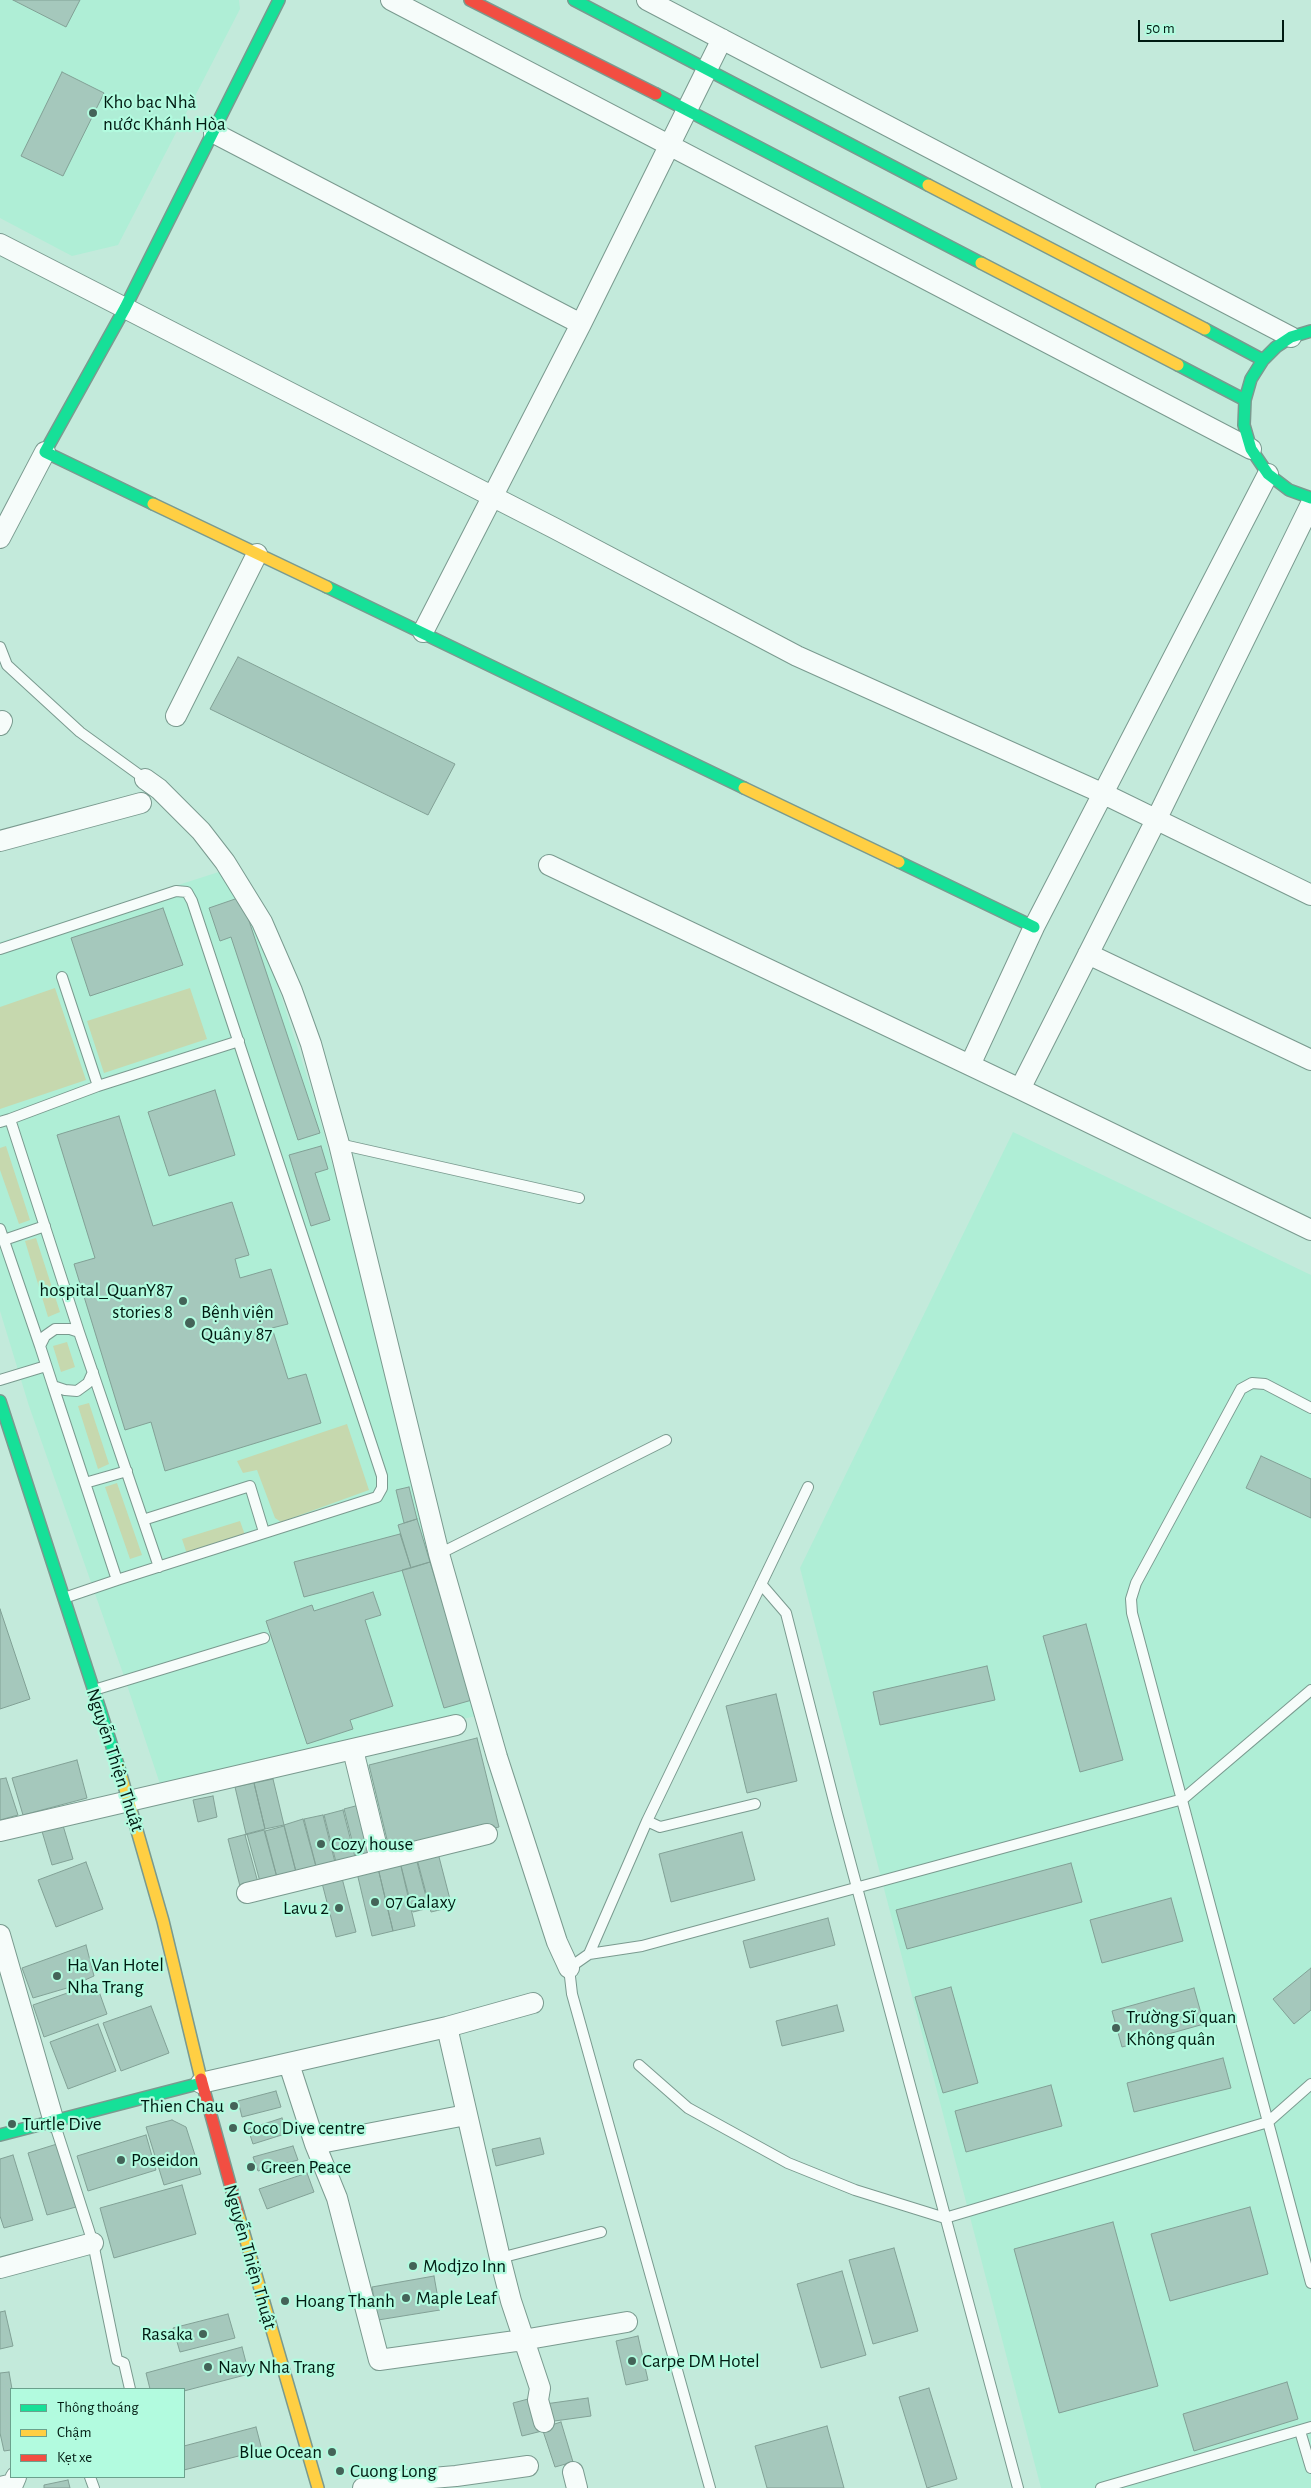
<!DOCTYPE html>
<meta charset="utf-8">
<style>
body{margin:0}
#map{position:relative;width:1311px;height:2488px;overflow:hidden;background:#c3eadb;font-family:"Alegreya Sans",sans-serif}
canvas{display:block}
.legend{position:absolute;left:10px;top:2388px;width:175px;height:90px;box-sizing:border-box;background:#b2fbdf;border:1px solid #6ba18d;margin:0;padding:6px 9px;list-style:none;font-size:15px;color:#001b12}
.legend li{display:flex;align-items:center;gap:10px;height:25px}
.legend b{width:25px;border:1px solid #6ba18d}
.scale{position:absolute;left:1138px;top:20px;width:146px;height:22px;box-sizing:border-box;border:2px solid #001b12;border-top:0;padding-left:6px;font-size:15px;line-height:18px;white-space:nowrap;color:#001b12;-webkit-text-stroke:4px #b2fbdf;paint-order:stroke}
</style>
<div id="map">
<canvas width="1311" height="2488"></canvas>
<ul class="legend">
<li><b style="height:6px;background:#16e098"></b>Thông thoáng</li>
<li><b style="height:6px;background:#ffcf43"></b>Chậm</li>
<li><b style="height:6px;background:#f24e42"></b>Kẹt xe</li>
</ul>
<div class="scale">50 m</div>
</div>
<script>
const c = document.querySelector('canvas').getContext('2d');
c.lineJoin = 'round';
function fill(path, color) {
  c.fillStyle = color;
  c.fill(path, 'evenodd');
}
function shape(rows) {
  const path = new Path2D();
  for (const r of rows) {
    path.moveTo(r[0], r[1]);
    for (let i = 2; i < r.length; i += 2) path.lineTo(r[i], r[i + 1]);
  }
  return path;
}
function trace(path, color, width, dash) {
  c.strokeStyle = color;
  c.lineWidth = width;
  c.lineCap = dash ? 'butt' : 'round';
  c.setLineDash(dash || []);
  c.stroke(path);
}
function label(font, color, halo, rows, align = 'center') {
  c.font = font + ' "Alegreya Sans",sans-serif';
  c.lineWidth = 4.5;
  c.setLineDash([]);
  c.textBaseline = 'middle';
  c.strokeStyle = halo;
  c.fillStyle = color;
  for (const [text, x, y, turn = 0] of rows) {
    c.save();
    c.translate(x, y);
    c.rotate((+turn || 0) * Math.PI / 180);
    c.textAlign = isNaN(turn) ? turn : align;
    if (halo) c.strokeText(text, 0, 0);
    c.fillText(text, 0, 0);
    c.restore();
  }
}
fill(shape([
 [0,0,239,0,240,9,118,245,72,256,0,218],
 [225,870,241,897,269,959,314,1098,372,1308,476,1716,161,1787,125,1679,29,1406,0,1311,0,942],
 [1013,1132,1311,1275,1311,2488,1041,2488,800,1568]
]), '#afeed6');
fill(shape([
 [55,988,86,1080,0,1109,0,1007],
 [190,988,207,1039,104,1073,87,1021],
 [6,1146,30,1220,19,1224,0,1170,0,1148],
 [36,1238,60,1312,48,1317,25,1241],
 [67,1342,75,1367,61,1372,53,1346],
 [89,1403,109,1464,98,1469,78,1406],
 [347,1424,369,1490,281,1522,275,1518,257,1470,243,1473,237,1461],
 [117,1483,142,1555,130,1559,105,1487],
 [240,1521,246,1538,188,1557,182,1539]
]), '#c6d8ae');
const building = shape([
 [13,0,80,0,66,27,13,0],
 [62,72,104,93,63,176,21,156,62,72],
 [238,657,455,764,428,815,210,709,238,657],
 [241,897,320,1133,298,1140,231,937,220,941,209,908,241,897],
 [163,908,183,965,90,996,71,938,163,908],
 [215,1090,235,1155,169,1176,148,1112,215,1090],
 [119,1116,153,1226,232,1202,249,1255,235,1259,240,1278,271,1269,288,1324,272,1328,288,1379,306,1374,321,1423,165,1471,151,1422,125,1430,74,1264,95,1258,57,1135,119,1116],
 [321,1146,328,1169,315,1173,330,1220,311,1226,289,1155,321,1146],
 [1261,1456,1311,1479,1311,1518,1246,1488,1261,1456],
 [409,1487,417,1519,404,1523,396,1490,409,1487],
 [417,1519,430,1562,411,1568,398,1525,417,1519],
 [400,1534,411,1568,304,1597,294,1562,400,1534],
 [430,1562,472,1700,444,1708,402,1570,430,1562],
 [373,1592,381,1615,365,1620,393,1706,350,1720,353,1729,307,1744,266,1621,312,1605,314,1611,373,1592],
 [0,1609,30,1699,0,1709,0,1609],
 [1086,1624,1123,1760,1080,1772,1043,1636,1086,1624],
 [987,1666,995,1700,880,1725,873,1692,987,1666],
 [776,1694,797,1781,747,1793,726,1706,776,1694],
 [477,1738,499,1827,390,1852,369,1765,477,1738],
 [77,1760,87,1798,23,1815,12,1778,77,1760],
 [6,1778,18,1815,0,1820,0,1779,6,1778],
 [273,1779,284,1825,265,1829,254,1783,273,1779],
 [254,1783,265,1829,246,1834,235,1787,254,1783],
 [213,1796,217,1817,198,1822,193,1800,213,1796],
 [363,1804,377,1859,358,1864,344,1809,363,1804],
 [343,1810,357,1865,338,1870,324,1815,343,1810],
 [323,1815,337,1870,318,1874,304,1819,323,1815],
 [303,1819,318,1874,298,1879,284,1825,303,1819],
 [62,1822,73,1859,52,1865,41,1828,62,1822],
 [284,1826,298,1880,279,1885,265,1831,284,1826],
 [264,1830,279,1885,260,1890,245,1835,264,1830],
 [742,1832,755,1880,671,1902,659,1854,742,1832],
 [247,1834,262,1889,242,1894,228,1839,247,1834],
 [438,1853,452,1907,431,1912,417,1859,438,1853],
 [416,1858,429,1908,413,1912,400,1862,416,1858],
 [86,1862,103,1909,56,1927,38,1880,86,1862],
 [400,1862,415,1926,393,1931,378,1868,400,1862],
 [1071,1863,1082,1902,907,1949,896,1910,1071,1863],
 [378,1868,393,1931,372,1936,357,1873,378,1868],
 [342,1878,356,1932,336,1937,322,1883,342,1878],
 [1171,1898,1183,1941,1102,1963,1090,1920,1171,1898],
 [828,1918,835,1945,750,1968,743,1941,828,1918],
 [86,1945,94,1976,67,1988,33,1998,22,1968,86,1945],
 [1311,1968,1311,2010,1294,2024,1273,1999,1311,1968],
 [96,1983,107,2014,44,2037,33,2005,96,1983],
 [951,1987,978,2083,943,2093,915,1997,951,1987],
 [1194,1988,1204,2024,1122,2047,1112,2011,1194,1988],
 [837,2005,844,2031,782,2046,776,2021,837,2005],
 [151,2006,169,2053,121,2071,103,2023,151,2006],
 [98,2024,116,2071,68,2089,50,2042,98,2024],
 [1223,2058,1231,2088,1134,2112,1127,2083,1223,2058],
 [1051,2085,1062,2126,966,2152,955,2111,1051,2085],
 [276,2091,281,2107,242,2117,238,2101,276,2091],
 [282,2118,288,2133,253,2144,248,2129,282,2118],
 [172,2120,186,2127,201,2174,164,2185,146,2127,172,2120],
 [146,2135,156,2170,88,2191,77,2156,146,2135],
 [540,2138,544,2154,496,2166,492,2149,540,2138],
 [57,2144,76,2207,47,2215,28,2153,57,2144],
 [293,2146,298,2160,258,2171,253,2157,293,2146],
 [13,2155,33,2220,4,2228,0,2216,0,2159,13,2155],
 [307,2173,314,2192,267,2209,259,2189,307,2173],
 [182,2185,196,2234,114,2258,100,2208,182,2185],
 [1250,2207,1268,2274,1170,2301,1151,2234,1250,2207],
 [1113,2222,1158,2386,1059,2413,1014,2249,1113,2222],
 [894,2248,918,2331,873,2344,849,2260,894,2248],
 [842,2271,866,2355,821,2368,797,2284,842,2271],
 [434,2276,440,2310,378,2320,372,2287,434,2276],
 [5,2311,13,2346,0,2349,0,2312,5,2311],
 [228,2314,235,2338,180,2352,173,2328,228,2314],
 [638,2336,648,2380,626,2385,616,2341,638,2336],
 [242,2347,249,2374,184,2391,150,2389,146,2373,242,2347],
 [9,2372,12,2389,11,2450,4,2451,0,2433,0,2373,9,2372],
 [1287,2382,1298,2419,1194,2451,1183,2414,1287,2382],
 [929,2388,957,2479,927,2488,899,2397,929,2388],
 [532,2398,542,2431,522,2436,513,2403,532,2398],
 [588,2398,591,2416,547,2422,545,2404,588,2398],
 [561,2422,573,2462,555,2467,542,2428,561,2422],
 [827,2426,844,2488,767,2488,755,2446,827,2426],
 [256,2427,262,2450,184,2470,184,2446,256,2427],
 [68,2480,70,2488,44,2488,44,2485,68,2480]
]);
fill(building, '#a5c8bc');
trace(building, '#82a196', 1);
const lane = shape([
 [0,647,7,665,80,732,145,779],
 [0,949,176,891,187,892,192,901,382,1476,382,1488,377,1497,117,1580,53,1386],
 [62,977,98,1086],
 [10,1119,98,1086,239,1041],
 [0,1122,10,1119,79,1332,143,1520,250,1486,264,1532],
 [339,1144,579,1198],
 [0,1229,40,1346],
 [4,1240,45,1226],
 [79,1332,70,1329,55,1329,45,1336,40,1346,53,1386,65,1390,77,1391,88,1383,93,1372],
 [0,1380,46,1366],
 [1311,1408,1265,1384,1252,1383,1241,1389,1136,1583,1131,1599,1132,1613,1311,2283],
 [85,1483,127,1471],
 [143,1520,159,1567],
 [439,1554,666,1440],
 [761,1584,786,1613,837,1813,1018,2488],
 [64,1598,117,1580],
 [94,1690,264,1638],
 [647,1821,660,1827,755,1804],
 [589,1954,642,1946,1183,1799,1311,1690],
 [639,2065,688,2108,788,2163,855,2190,945,2218,1268,2122,1311,2084],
 [54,2122,93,2243,117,2360,124,2363,130,2389],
 [500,2258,601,2232],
 [1300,2431,1311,2468],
 [90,2477,94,2488],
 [710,2488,572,1994,569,1968,589,1954,647,1821,808,1487],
 [1101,2488,1311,2427]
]);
const street = shape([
 [391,0,1251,449],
 [647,0,1291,337],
 [214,133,581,324],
 [0,244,554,528,797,656,1104,794,1311,895],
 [0,538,45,452],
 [423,632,581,324,722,39],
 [176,716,257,554],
 [0,725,2,721],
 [145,779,159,789,201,831,225,862,262,922,292,991,311,1044,339,1144,439,1554,497,1757,557,1942,569,1968],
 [0,841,141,803],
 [549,865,1020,1089,1311,1230],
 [1088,954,1311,1060],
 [970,1065,1034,927,1268,474],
 [1020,1089,1156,820,1311,504],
 [353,1750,380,1860],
 [0,1831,456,1725],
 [247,1893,487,1834],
 [0,1935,54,2122],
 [447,2027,499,2254,511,2301,540,2388,538,2400,544,2422],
 [289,2064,315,2144,337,2198,379,2360,523,2340,627,2322],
 [201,2083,447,2027,533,2003],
 [315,2144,466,2115],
 [0,2268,93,2243],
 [573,2472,577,2488],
 [0,2487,13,2484,16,2477],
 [363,2488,385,2482,456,2476,528,2466]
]);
const fast = shape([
 [574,0,928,185],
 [656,94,981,263],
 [1205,329,1263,360],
 [1311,331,1291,337,1276,347,1263,360,1251,379,1245,400,1244,425,1251,449,1268,474,1289,490,1311,498],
 [1178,365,1245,400],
 [153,504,45,452,125,308,279,0],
 [327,587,744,788],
 [899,862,1034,927],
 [0,1401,119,1768],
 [0,2135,201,2083]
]);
const slow = shape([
 [928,185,1205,329],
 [981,263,1178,365],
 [153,504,327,587],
 [744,788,899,862],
 [119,1768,163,1921,201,2079],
 [238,2213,318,2488]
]);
const jam = shape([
 [470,0,656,94],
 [201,2079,238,2213]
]);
trace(lane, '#7a9a8f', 12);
trace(street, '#7a9a8f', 22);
trace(fast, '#7a9a8f', 14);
trace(slow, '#7a9a8f', 14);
trace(jam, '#7a9a8f', 14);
trace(lane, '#f6fcfa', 10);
trace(street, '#f6fcfa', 20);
trace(fast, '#16e098', 11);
trace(slow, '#ffcf43', 11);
trace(jam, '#f24e42', 11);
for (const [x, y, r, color] of [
 [93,113,5,"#446358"],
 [183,1301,5,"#446358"],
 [190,1323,6,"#446358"],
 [321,1844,5,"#446358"],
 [375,1902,5,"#446358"],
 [339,1908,5,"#446358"],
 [57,1976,5,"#446358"],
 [1116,2028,5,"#446358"],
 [234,2106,5,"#446358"],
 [12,2124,5,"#446358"],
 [233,2128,5,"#446358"],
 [121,2160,5,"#446358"],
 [251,2167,5,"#446358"],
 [413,2266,5,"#446358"],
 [406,2298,5,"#446358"],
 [285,2301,5,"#446358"],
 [203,2334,5,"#446358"],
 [632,2361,5,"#446358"],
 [208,2367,5,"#446358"],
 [332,2452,5,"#446358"],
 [340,2471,5,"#446358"]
]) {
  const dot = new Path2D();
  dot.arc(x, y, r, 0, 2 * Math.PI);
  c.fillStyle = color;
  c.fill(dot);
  trace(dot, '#b2fbdf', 2);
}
label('19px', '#001b12', '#b2fbdf', [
 ["Kho bạc Nhà",103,102],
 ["nước Khánh Hòa",103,124],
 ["hospital_QuanY87",173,1290,"right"],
 ["stories 8",173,1312,"right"],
 ["Bệnh viện",201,1312],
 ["Quân y 87",201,1334],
 ["Cozy house",331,1844],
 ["07 Galaxy",385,1902],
 ["Lavu 2",329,1908,"right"],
 ["Ha Van Hotel",67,1965],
 ["Nha Trang",67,1987],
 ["Trường Sĩ quan",1126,2017],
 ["Không quân",1126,2039],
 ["Thien Chau",224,2106,"right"],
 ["Turtle Dive",22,2124],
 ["Coco Dive centre",243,2128],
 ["Poseidon",131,2160],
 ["Green Peace",261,2167],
 ["Modjzo Inn",423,2266],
 ["Maple Leaf",416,2298],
 ["Hoang Thanh",295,2301],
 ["Rasaka",193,2334,"right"],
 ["Carpe DM Hotel",642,2361],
 ["Navy Nha Trang",218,2367],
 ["Blue Ocean",322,2452,"right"],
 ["Cuong Long",350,2471]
], 'left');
label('19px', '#001b12', '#b2fbdf', [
 ["Nguyễn Thiện Thuật",115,1760,72],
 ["Nguyễn Thiện Thuật",250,2257,74]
]);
</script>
